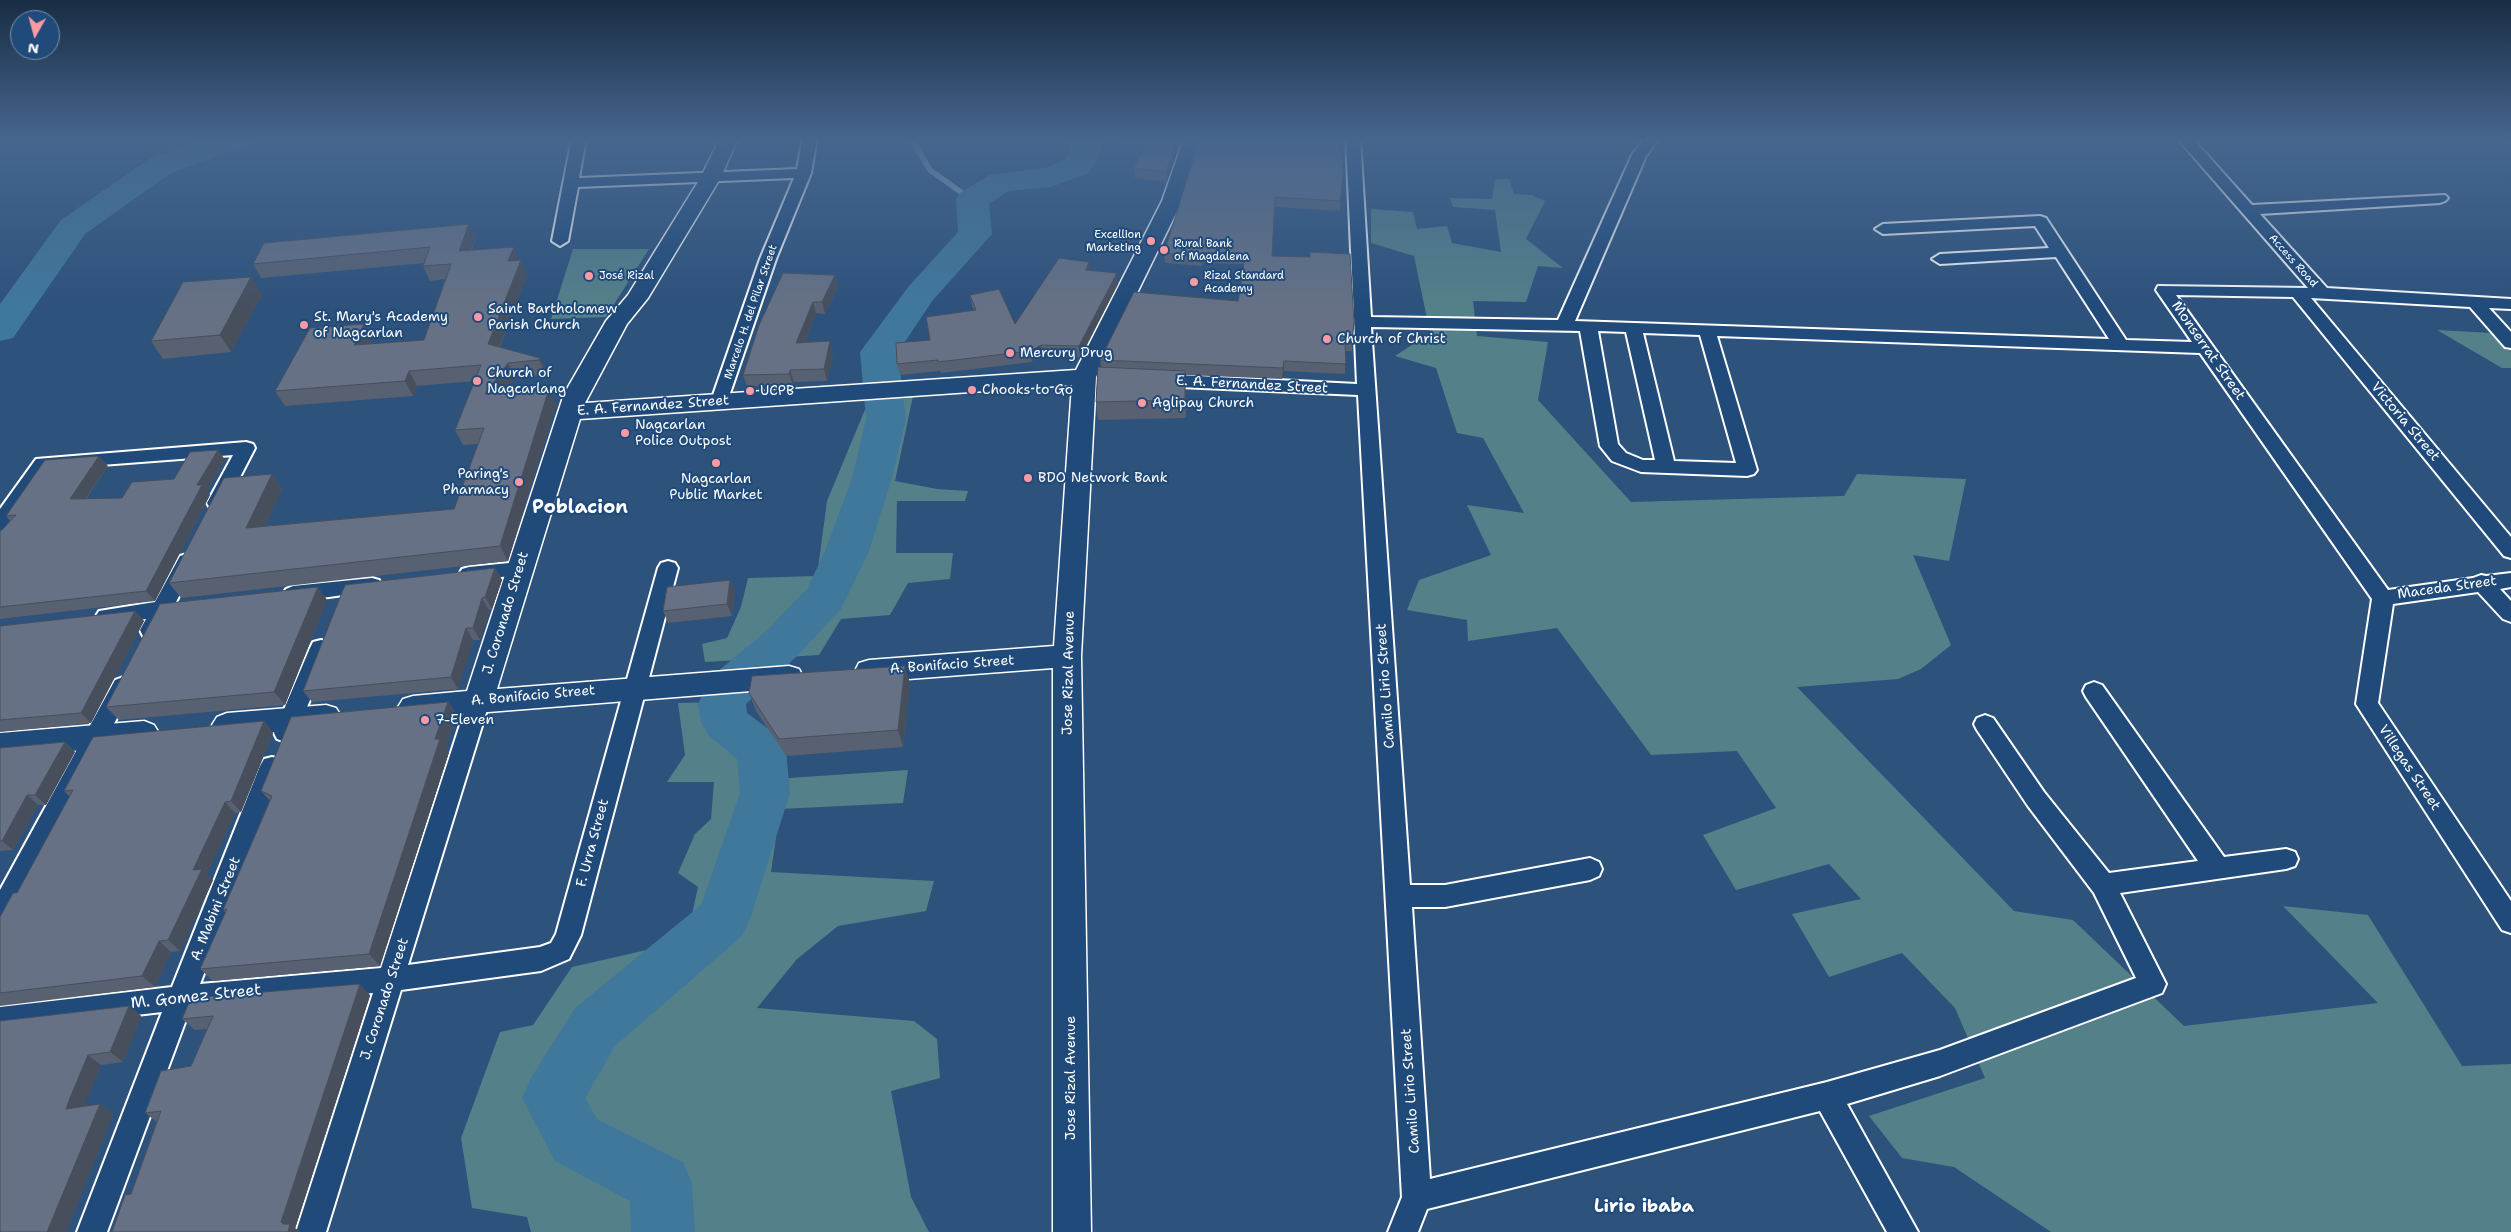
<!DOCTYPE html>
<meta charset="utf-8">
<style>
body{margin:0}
#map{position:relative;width:2511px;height:1232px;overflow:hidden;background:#2d527c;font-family:"Shantell Sans",sans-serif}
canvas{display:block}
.north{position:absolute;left:10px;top:10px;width:50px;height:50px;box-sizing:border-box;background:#1f4a7a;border:1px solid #7992af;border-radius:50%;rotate:187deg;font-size:14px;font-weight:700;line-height:20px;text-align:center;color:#fff}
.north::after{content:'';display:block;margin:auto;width:18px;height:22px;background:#ff9aa2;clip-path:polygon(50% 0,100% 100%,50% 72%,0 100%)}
</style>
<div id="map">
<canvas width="2511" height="1232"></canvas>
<div class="north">N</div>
</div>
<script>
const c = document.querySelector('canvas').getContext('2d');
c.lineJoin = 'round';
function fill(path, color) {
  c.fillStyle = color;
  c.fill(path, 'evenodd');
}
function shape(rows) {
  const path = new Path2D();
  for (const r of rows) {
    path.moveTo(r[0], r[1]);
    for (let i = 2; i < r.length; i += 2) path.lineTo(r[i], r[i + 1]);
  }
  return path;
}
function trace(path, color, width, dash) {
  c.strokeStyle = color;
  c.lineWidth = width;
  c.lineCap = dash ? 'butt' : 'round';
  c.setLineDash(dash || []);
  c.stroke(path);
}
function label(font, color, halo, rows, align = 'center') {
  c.font = font + ' "Shantell Sans",sans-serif';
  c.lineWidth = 4;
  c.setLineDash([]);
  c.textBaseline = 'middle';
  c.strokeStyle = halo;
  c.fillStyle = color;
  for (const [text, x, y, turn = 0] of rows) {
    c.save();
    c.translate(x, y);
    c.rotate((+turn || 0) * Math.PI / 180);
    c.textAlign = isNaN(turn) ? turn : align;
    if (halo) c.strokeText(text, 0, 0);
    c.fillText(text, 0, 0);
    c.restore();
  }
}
fill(shape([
 [1495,179,1509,179,1514,194,1531,195,1545,201,1526,239,1563,268,1538,266,1526,302,1473,301,1477,336,1548,342,1538,400,1631,502,1844,496,1857,474,1966,479,1949,561,1913,555,1951,645,1921,669,1898,679,1797,687,2014,911,2073,920,2184,1026,2378,1003,2283,906,2368,915,2462,1066,2511,1064,2511,1232,2051,1232,1954,1167,1902,1158,1869,1116,1985,1078,1955,1008,1902,953,1829,977,1792,914,1861,899,1829,864,1736,890,1703,835,1776,808,1737,751,1651,755,1557,628,1468,641,1467,620,1407,610,1419,580,1491,555,1467,505,1524,513,1483,438,1457,433,1436,368,1395,356,1430,333,1414,256,1371,243,1371,209,1413,212,1417,229,1447,226,1452,243,1501,252,1495,210,1453,207,1450,198,1492,199],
 [573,249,649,249,606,317,551,319],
 [2437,330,2511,334,2511,368,2502,368],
 [913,396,895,481,937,489,968,491,965,501,897,501,896,553,953,553,950,579,908,583,890,615,841,619,819,655,705,662,702,644,727,638,741,607,748,578,817,576,827,501,869,400],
 [729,702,755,754,753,773,789,778,908,770,903,803,780,809,771,872,934,881,926,911,838,926,797,959,757,1008,914,1021,937,1039,940,1078,891,1091,911,1197,929,1232,531,1232,527,1217,472,1208,461,1138,500,1032,533,1025,572,967,686,941,698,887,678,873,695,834,711,819,714,782,667,782,685,755,678,703]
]), '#548089');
trace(shape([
 [911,138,930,170,972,200]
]), '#8caec3', 5.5);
fill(shape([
 [208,138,252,138,248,145,171,173,85,234,13,338,0,341,0,304,61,220,149,159,208,138],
 [1071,138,1101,138,1102,150,1089,173,1051,187,1008,191,989,204,992,234,933,300,898,352,906,419,892,478,869,551,841,609,797,656,746,704,747,713,778,736,786,750,790,793,750,919,742,936,615,1046,585,1098,597,1119,683,1162,692,1184,695,1232,631,1232,630,1201,555,1161,522,1098,531,1078,575,1008,701,905,740,793,737,759,708,735,701,722,698,704,711,677,765,632,807,589,825,551,852,478,866,419,860,352,909,286,958,232,956,200,960,193,989,175,1045,168,1065,160,1070,150,1071,138]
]), '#40789b');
const street = shape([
 [572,138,586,138,579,178,797,169,803,138,817,138,811,173,776,259,726,405,720,407,714,405,711,401,760,259,794,178,578,187,568,241,560,246,552,241,572,138],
 [1346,138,1360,138,1371,317,1558,320,1632,155,1645,138,1659,138,1646,156,1575,321,2109,339,2056,257,1940,264,1932,259,1940,254,2049,248,2035,226,1883,234,1875,229,1883,224,2040,216,2046,218,2126,340,2192,342,2156,290,2158,286,2308,288,2177,138,2192,138,2252,205,2445,195,2448,198,2445,201,2440,203,2260,214,2327,288,2511,299,2511,309,2489,308,2511,332,2511,348,2505,347,2470,307,2311,298,2511,537,2511,558,2504,556,2293,297,2176,295,2388,590,2473,578,2481,575,2486,576,2511,573,2511,587,2500,589,2511,601,2511,622,2503,619,2478,592,2393,604,2378,703,2511,901,2511,933,2502,930,2356,704,2372,599,2200,353,1717,336,1757,470,1754,474,1747,476,1641,472,1612,461,1600,446,1580,331,1371,327,1410,885,1445,885,1590,858,1599,862,1602,869,1599,876,1590,880,1445,907,1412,907,1430,1179,1827,1082,1940,1050,2136,978,2094,893,2028,806,1977,730,1974,724,1977,718,1985,715,1993,718,2044,792,2109,873,2198,861,2086,697,2083,691,2086,685,2094,682,2102,685,2224,857,2286,849,2295,852,2298,859,2295,866,2286,869,2120,893,2166,984,2162,993,1940,1076,1847,1104,1918,1232,1887,1232,1820,1111,1427,1209,1418,1232,1388,1232,1402,1197,1358,395,1157,386,1151,384,1148,380,1151,376,1157,374,1357,384,1346,138],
 [1598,331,1626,332,1655,460,1643,460,1626,453,1618,444,1598,331],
 [1643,333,1700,335,1736,463,1674,461,1643,333],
 [246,442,253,444,255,448,224,508,217,510,210,508,207,503,233,455,49,469,7,529,0,531,0,509,36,459,246,442],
 [187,554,194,556,197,561,176,602,182,608,178,613,169,616,159,636,151,638,143,636,140,630,146,619,107,624,99,621,96,616,99,611,155,602,180,556,187,554],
 [668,561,675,563,678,568,581,935,569,959,541,971,401,990,326,1232,296,1232,373,993,190,1009,107,1232,77,1232,162,1012,0,1031,0,1007,172,987,260,766,264,759,272,757,280,759,284,766,200,984,381,968,468,700,471,694,479,691,487,694,490,700,408,965,540,947,551,943,556,934,658,568,661,563,668,561],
 [519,562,526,564,529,569,526,574,469,581,462,579,459,574,462,569,469,567,519,562],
 [372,578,379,580,382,585,379,590,293,602,286,599,283,594,286,589,293,586,372,578],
 [321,640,329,642,332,648,296,733,293,739,285,742,277,739,274,733,310,648,313,642,321,640],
 [123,677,131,680,134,686,9,922,0,925,0,890,115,680,123,677]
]);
const secondary = shape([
 [720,138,738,138,721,177,648,298,627,324,585,403,1076,370,1162,201,1184,138,1202,138,1182,201,1096,377,1081,656,1091,1232,1053,1232,1053,668,869,682,859,679,855,671,859,663,869,660,1054,646,1072,385,580,419,497,689,789,666,799,669,803,677,799,685,789,688,413,718,403,715,398,707,403,699,413,696,467,691,564,394,606,321,628,295,701,177,720,138],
 [326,705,336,708,341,716,336,724,326,727,227,737,217,733,212,725,217,717,227,713,326,705],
 [144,721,154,725,159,733,154,741,144,745,0,757,0,733,144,721]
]);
trace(street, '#fff', 4);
trace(secondary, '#fff', 3);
fill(street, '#1f4a7a');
fill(secondary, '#1f4a7a');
fill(shape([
 [1121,138,1182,138,1167,182,1135,178,1134,168,1146,145,1122,144],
 [1339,152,1343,168,1344,168,1340,211,1275,207,1272,256,1354,323,1352,351,1345,351,1345,374,1284,371,1282,379,1185,375,1186,418,1098,420,1096,402,1101,367,1100,360,1238,301,1242,278,1244,264,1203,263,1202,266,1165,263,1164,253],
 [475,238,472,250,521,260,527,275,500,347,540,358,546,373,546,375,515,377,505,392,556,404,508,561,181,598,169,583,272,474,282,489,265,526,454,509,478,444,463,445,455,430,475,381,417,386,413,396,285,406,275,391,364,324,372,339,370,344,424,340,445,279,430,281,423,266,424,263,261,278,253,264],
 [1089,262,1090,270,1118,284,1080,357,1042,356,1032,362,941,373,940,371,900,375,897,364,930,340,974,310,972,306,970,295,1015,324],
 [835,275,838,287,825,314,816,313,805,342,830,341,833,353,827,381,794,382,793,385,747,386,743,375],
 [262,294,231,352,163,359,151,341],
 [218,450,225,460,207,491,210,495,155,601,0,619,0,532,10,521,6,516,108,466,86,499,122,498,174,479],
 [495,568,502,580,492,609,489,610,480,640,473,640,458,689,312,702,303,691],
 [730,580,735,592,732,616,668,623,663,611],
 [327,600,285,705,119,720,106,707],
 [135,611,144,621,91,723,0,732,0,627],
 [910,683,903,747,786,756,756,711,749,693],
 [448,702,457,715,446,746,449,752,380,966,213,981,200,969,226,913,223,910,270,801,261,791],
 [264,721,273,733,241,812,235,813,207,874,213,880,180,951,171,952,155,987,0,1006,0,917,17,893,70,797,64,791],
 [65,742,75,752,46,805,38,805,13,850,0,851,0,748],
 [370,995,295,1228,131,1194,157,1122,145,1113,191,1066,207,1029,195,1030,182,1019],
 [129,1006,141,1016,123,1062,101,1065,84,1106,100,1104,113,1114,66,1232,0,1232,0,1021]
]), '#586172');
fill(shape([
 [1178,138,1182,138,1167,182,1166,172],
 [1344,168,1344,178,1340,211,1340,201],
 [469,224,475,238,466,265,459,251],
 [514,247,520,261,508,261],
 [1202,253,1203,263,1202,266,1201,256],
 [521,260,527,275,495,358,488,344],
 [1089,262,1090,273,1086,270],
 [1117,273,1118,284,1080,357,1079,346],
 [835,275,838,287,825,314,822,302],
 [251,277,262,294,231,352,220,335],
 [813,302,816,313,800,354,796,343],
 [364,324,372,339,362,360,354,345],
 [830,341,833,353,827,381,824,369],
 [1041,345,1042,356,1032,362,1030,351],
 [540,358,546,373,546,375,539,360],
 [1284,361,1284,371,1282,379,1283,368],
 [508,363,515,377,493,409,485,394],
 [790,370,794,382,793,385,789,374],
 [409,371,417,386,413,396,405,381],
 [549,389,556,404,508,561,500,546],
 [218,450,225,460,207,491,210,495,155,601,146,591,197,485],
 [99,456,108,466,78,509,70,499],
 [272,474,282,489,257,543,246,528],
 [495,568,502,580,492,609,485,597],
 [730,580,735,592,732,616,727,604],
 [318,587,327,600,285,705,274,692],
 [482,598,489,610,480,640,473,628],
 [135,611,144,621,91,723,81,713],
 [466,628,473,640,458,689,451,677],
 [905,666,910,683,903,747,898,730],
 [448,702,457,715,446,746,449,752,380,966,369,954,435,739],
 [264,721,273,733,241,812,231,801],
 [65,742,75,752,46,805,35,795],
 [27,795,38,805,13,850,2,841],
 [225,802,235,813,207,874,213,880,180,951,168,940,193,870],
 [159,941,171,952,155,987,142,976],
 [360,984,370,995,295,1228,301,1232,288,1232,281,1222],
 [129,1006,141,1016,123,1062,110,1052],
 [88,1055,101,1065,84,1108,66,1109,70,1098],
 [100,1104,113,1114,66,1232,47,1232]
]), '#474f5d');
const building = shape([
 [1149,138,1178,138,1166,172,1134,168,1149,138],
 [1200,138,1340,138,1339,152,1344,152,1342,168,1344,168,1340,201,1275,197,1272,256,1310,257,1310,252,1350,254,1354,323,1352,340,1345,340,1346,364,1284,361,1283,368,1100,360,1134,292,1238,301,1242,278,1245,254,1202,253,1201,256,1164,253,1200,138],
 [469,224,459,251,514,247,508,261,521,260,488,344,540,358,539,360,508,363,485,394,549,389,500,546,169,583,224,478,272,474,246,528,454,509,484,428,455,430,481,365,409,371,405,381,275,391,310,328,364,324,354,345,424,340,451,264,423,266,430,247,253,264,264,243,469,224],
 [1059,258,1089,262,1086,270,1117,273,1079,346,1041,345,1030,351,938,362,938,360,897,364,896,343,930,340,926,317,976,310,970,295,999,289,1015,324,1059,258],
 [783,273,835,275,822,302,813,302,796,343,830,341,824,369,790,370,789,374,743,375,759,325,783,273],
 [251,277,220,335,151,341,183,282,251,277],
 [1098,367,1185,371,1185,400,1096,402,1098,367],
 [218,450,197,485,202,485,146,591,0,607,0,532,16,515,6,516,45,460,99,456,70,499,122,498,132,482,174,479,190,452,218,450],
 [495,568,485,597,482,598,473,628,466,628,451,677,303,691,345,585,495,568],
 [730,580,727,604,663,611,667,587,730,580],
 [318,587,274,692,106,707,160,604,318,587],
 [135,611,81,713,0,720,0,626,135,611],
 [905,666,898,730,779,739,749,693,752,676,905,666],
 [448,702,435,739,440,739,369,954,200,969,227,909,223,910,272,796,261,791,291,717,448,702],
 [264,721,231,801,225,802,193,870,202,869,168,940,159,941,142,976,0,993,0,917,13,893,17,893,73,790,64,791,93,737,264,721],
 [65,742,35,795,27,795,2,841,0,841,0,748,65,742],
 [360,984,281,1222,283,1224,290,1224,288,1232,112,1232,125,1195,131,1194,161,1111,145,1113,161,1071,191,1066,213,1016,182,1019,191,998,360,984],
 [129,1006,110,1052,88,1055,70,1098,66,1109,100,1104,47,1232,0,1232,0,1021,129,1006]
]);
fill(building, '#667185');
trace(building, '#474f5d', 1);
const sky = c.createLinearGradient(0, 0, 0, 310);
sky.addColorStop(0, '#192d44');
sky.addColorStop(0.45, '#46668e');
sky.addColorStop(1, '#46668e00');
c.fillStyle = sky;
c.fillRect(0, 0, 2511, 310);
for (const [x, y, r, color] of [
 [1151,241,5,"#ff9aa2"],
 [1164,250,5,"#ff9aa2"],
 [589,276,5,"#ff9aa2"],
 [1194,282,5,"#ff9aa2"],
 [478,317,5,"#ff9aa2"],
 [304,325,5,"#ff9aa2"],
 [1327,339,5,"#ff9aa2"],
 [1010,353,5,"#ff9aa2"],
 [477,381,5,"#ff9aa2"],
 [972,390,5,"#ff9aa2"],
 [750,391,5,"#ff9aa2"],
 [1142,403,5,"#ff9aa2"],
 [625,433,5,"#ff9aa2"],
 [716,463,5,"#ff9aa2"],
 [1028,478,5,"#ff9aa2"],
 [519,482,5,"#ff9aa2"],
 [425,720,5,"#ff9aa2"]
]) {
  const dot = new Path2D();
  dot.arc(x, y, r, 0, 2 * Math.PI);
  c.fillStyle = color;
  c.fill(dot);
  trace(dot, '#1f4a7a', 2);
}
label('11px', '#fff', '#1f4a7a', [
 ["Excellion",1141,235,"right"],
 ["Marketing",1141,248,"right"],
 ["Rural Bank",1174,244],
 ["of Magdalena",1174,257],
 ["José Rizal",599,276],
 ["Rizal Standard",1204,276],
 ["Academy",1204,289]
], 'left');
label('11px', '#fff', '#1f4a7a', [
 ["Access Road",2293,261,48],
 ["Marcelo H. del Pilar Street",751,312,-71]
]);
label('14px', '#fff', '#1f4a7a', [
 ["Saint Bartholomew",488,309],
 ["Parish Church",488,325],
 ["St. Mary's Academy",314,317],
 ["of Nagcarlan",314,333],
 ["Church of Christ",1337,339],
 ["Mercury Drug",1020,353],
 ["Church of",487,373],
 ["Nagcarlang",487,389],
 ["Chooks to Go",982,390],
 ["UCPB",760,391],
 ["Aglipay Church",1152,403],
 ["Nagcarlan",635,425],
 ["Police Outpost",635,441],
 ["Paring's",509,474,"right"],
 ["Pharmacy",509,490,"right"],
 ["BDO Network Bank",1038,478],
 ["Nagcarlan",716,479,"center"],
 ["Public Market",716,495,"center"],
 ["7-Eleven",435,720]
], 'left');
label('14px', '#fff', '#1f4a7a', [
 ["Monserrat Street",2208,351,55],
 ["E. A. Fernandez Street",1252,385,3],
 ["E. A. Fernandez Street",653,406,-4],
 ["Victoria Street",2405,422,50],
 ["Maceda Street",2447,588,-8],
 ["J. Coronado Street",506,613,-73],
 ["A. Bonifacio Street",952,665,-4],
 ["Jose Rizal Avenue",1069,673,-89],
 ["Camilo Lirio Street",1386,686,-94],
 ["A. Bonifacio Street",533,696,-5],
 ["Villegas Street",2409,768,56],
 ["F. Urra Street",593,843,-75],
 ["A. Mabini Street",216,909,-68],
 ["J. Coronado Street",385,999,-72],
 ["Jose Rizal Avenue",1071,1078,-90],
 ["Camilo Lirio Street",1411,1091,-94]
]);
label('16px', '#fff', '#1f4a7a', [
 ["M. Gomez Street",196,997,-6]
]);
label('bold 18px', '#fff', '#1f4a7a', [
 ["Lirio ibaba",1644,1207]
]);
label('bold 19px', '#fff', '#1f4a7a', [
 ["Poblacion",580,508]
]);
</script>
